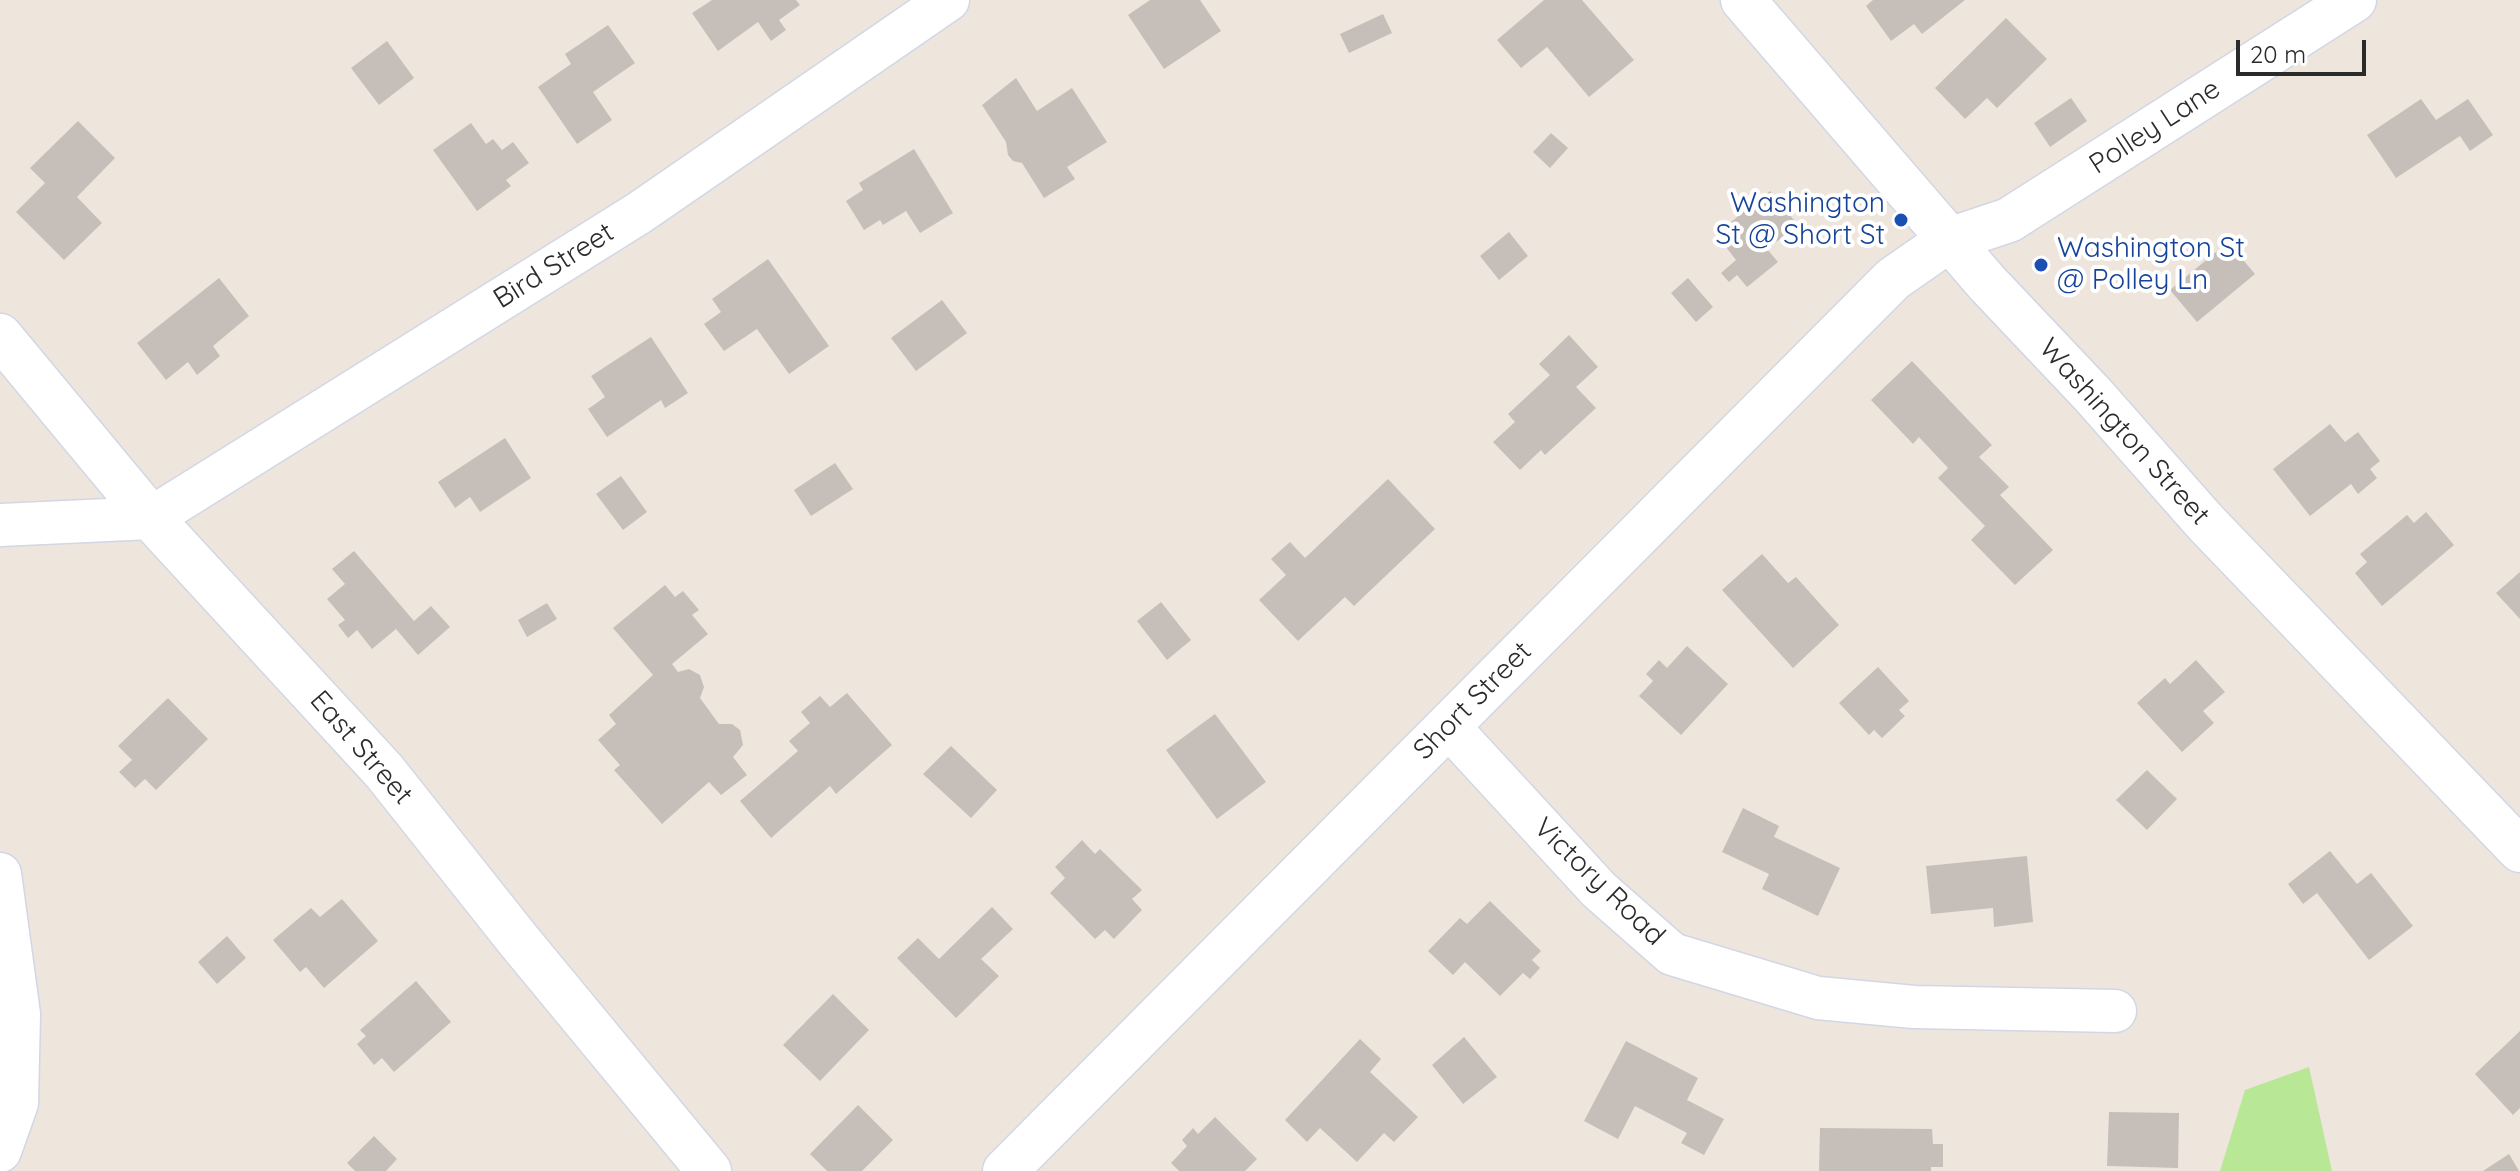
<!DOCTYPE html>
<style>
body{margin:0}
#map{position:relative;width:2520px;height:1171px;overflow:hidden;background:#eee5dd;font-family:Quicksand,sans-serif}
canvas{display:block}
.scale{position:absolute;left:2236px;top:40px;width:130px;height:36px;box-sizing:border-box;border:4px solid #2b2b2b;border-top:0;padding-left:10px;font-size:24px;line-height:28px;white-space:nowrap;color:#2b2b2b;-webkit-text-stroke:6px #fff;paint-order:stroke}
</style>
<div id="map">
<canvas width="2520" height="1171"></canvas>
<div class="scale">20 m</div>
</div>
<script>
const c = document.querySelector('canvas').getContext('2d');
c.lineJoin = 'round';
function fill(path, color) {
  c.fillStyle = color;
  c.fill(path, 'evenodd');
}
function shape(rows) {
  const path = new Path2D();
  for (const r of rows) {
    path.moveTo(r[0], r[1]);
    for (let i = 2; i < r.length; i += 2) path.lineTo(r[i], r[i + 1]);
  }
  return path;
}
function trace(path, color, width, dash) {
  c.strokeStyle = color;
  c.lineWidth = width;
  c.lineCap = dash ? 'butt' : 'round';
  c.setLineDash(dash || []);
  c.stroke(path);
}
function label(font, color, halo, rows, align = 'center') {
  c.font = font + ' Quicksand,sans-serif';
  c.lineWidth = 8;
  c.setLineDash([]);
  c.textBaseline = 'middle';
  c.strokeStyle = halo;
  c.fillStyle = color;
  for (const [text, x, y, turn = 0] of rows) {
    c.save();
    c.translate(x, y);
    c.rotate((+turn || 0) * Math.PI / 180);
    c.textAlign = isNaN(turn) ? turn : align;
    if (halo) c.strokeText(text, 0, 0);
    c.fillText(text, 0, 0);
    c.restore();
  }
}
fill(shape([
 [2309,1067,2332,1171,2220,1171,2245,1090]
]), '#b8e796');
fill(shape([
 [712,0,796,0,800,5,779,20,786,30,771,41,758,22,718,51,692,13],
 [1150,0,1200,0,1221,31,1164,69,1128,15],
 [1544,0,1582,0,1634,60,1589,97,1547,47,1521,68,1497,40],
 [1873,0,1965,0,1922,34,1914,24,1891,41,1866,6],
 [1383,14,1392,33,1349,53,1340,34],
 [2006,18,2047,59,1997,108,1987,98,1965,119,1935,88],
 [608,25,635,63,593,92,612,120,577,144,538,87,571,64,565,54],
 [387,41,414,78,379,105,351,68],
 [1016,78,1037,111,1072,88,1107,142,1067,167,1075,179,1044,198,1022,163,1013,161,1008,155,1006,142,982,105],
 [2071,98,2087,121,2050,147,2034,123],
 [2421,99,2436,120,2468,99,2493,135,2470,151,2460,136,2396,178,2367,135],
 [78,121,115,158,77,197,102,223,64,260,16,212,45,183,30,168],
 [471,123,486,144,493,139,502,150,513,142,529,163,506,180,511,186,477,211,433,150],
 [1551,133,1568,148,1550,168,1533,152],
 [914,149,953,213,920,233,906,211,883,225,880,220,864,230,846,201,863,190,859,183],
 [1770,191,1798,225,1767,249,1778,262,1747,287,1737,275,1729,282,1721,273,1736,260,1716,234],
 [1509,232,1528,256,1499,280,1480,256],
 [2228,242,2255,274,2197,322,2170,290],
 [768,259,829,346,789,374,757,329,724,351,704,324,721,312,712,299],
 [219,278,249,316,213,346,220,356,197,375,188,362,166,380,137,343],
 [1688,278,1713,307,1696,322,1671,293],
 [942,300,967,333,916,371,891,338],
 [1569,335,1598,367,1576,387,1596,408,1545,455,1541,450,1520,470,1493,442,1515,422,1508,414,1550,375,1539,364],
 [651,337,688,393,665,408,661,400,607,437,588,409,605,397,591,376],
 [1912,361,1992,445,1979,457,2009,487,2000,495,2053,550,2015,585,1971,540,1985,526,1938,478,1948,468,1919,437,1913,444,1871,400],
 [2330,424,2345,442,2358,432,2380,461,2370,469,2377,478,2358,494,2351,484,2310,516,2273,469],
 [505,438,531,478,480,512,470,497,455,508,438,482],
 [835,463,853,489,811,516,794,490],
 [621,476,647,512,623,530,596,494],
 [1388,479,1435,529,1354,606,1345,597,1298,641,1259,600,1286,575,1271,559,1290,542,1305,558],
 [2426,512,2454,545,2382,606,2355,573,2367,562,2360,554,2407,515,2414,523],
 [354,551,414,621,431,606,450,627,418,655,396,629,372,649,357,630,348,638,338,625,345,620,327,599,345,584,332,569],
 [1762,554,1788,583,1796,577,1839,625,1793,668,1722,590],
 [2520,572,2520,619,2496,593],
 [665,585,675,597,683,591,699,610,692,615,708,634,672,664,678,672,689,669,700,675,704,687,700,698,719,724,732,724,740,730,743,745,733,757,747,775,721,795,709,782,662,824,614,770,620,765,598,740,616,724,609,715,653,675,613,628],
 [1161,602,1191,640,1167,660,1137,621],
 [547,603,557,619,527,637,518,620],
 [1687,646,1728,684,1681,735,1639,696,1653,681,1646,674,1659,660,1667,668],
 [2196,660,2225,692,2203,711,2214,723,2182,752,2137,703,2165,678,2170,684],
 [1878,667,1909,701,1899,710,1905,716,1882,738,1874,730,1869,735,1839,703],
 [847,693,892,745,836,794,830,786,771,838,740,801,798,751,789,741,810,723,801,712,820,696,830,707],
 [168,698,208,739,156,790,145,779,135,788,119,772,132,760,118,746],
 [1215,714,1266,782,1217,819,1166,750],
 [951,746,997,790,971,818,923,774],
 [2147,770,2177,799,2147,830,2116,800],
 [1743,808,1779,826,1774,837,1840,868,1818,916,1762,889,1769,874,1722,852],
 [1082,840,1095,854,1100,849,1142,890,1132,899,1142,910,1114,939,1105,930,1095,939,1050,893,1065,878,1055,867],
 [2330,851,2357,884,2371,873,2413,926,2369,960,2317,893,2303,904,2288,884],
 [2027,856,2033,922,1994,927,1993,908,1931,914,1926,866],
 [342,899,378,941,324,988,306,967,300,972,273,940,311,908,320,917],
 [1490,901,1541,951,1532,960,1540,968,1530,979,1523,973,1500,996,1465,962,1453,975,1428,951,1460,918,1467,924],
 [992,907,1013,929,981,959,999,976,956,1018,897,958,918,938,939,959],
 [227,936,246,958,217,984,198,962],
 [416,981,451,1022,394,1072,382,1058,374,1065,357,1044,366,1036,360,1030],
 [833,994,869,1030,820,1081,783,1045],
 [2520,1031,2520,1108,2513,1115,2475,1074],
 [1464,1037,1497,1077,1463,1104,1432,1065],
 [1360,1039,1381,1059,1370,1072,1418,1117,1394,1142,1384,1133,1357,1162,1320,1128,1307,1142,1285,1120],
 [1626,1041,1698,1078,1687,1100,1724,1119,1704,1155,1681,1143,1687,1133,1635,1106,1618,1139,1584,1121],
 [858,1105,893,1140,862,1171,827,1171,810,1154],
 [2109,1112,2179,1113,2178,1168,2107,1166],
 [1215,1117,1257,1159,1245,1171,1179,1171,1171,1163,1187,1146,1182,1140,1193,1128,1198,1134],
 [1820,1128,1932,1129,1933,1144,1943,1144,1943,1167,1931,1167,1931,1171,1819,1171],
 [374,1136,397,1159,386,1171,355,1171,347,1163],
 [2509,1154,2519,1171,2483,1171]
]), '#c6bfb9');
const minor = shape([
 [0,525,151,518,639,213,948,0],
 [1448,726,1599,890,1672,954,1818,998,1914,1007,2115,1011],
 [0,874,19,1014,17,1103,0,1151]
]);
const tertiary = shape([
 [0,336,151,518,384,771,519,941,709,1171],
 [1005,1171,1893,279,1949,240,2009,220,2354,0]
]);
const secondary = shape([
 [1743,0,1987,283,2093,395,2205,522,2520,850]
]);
trace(minor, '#d2d7e5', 45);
trace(tertiary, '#d2d7e5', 47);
trace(secondary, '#d2d7e5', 47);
trace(minor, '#fff', 42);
trace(tertiary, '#fff', 44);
trace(secondary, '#fff', 44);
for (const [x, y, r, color] of [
 [1901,220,8,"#1a4fb4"],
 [2041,265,8,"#1a4fb4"]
]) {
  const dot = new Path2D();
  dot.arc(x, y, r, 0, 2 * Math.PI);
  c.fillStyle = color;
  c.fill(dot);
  trace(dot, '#fff', 3);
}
label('28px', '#2b2b2b', '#fff', [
 ["Polley Lane",2155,127,-33],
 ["Bird Street",554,266,-32],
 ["Washington Street",2124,432,48],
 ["Short Street",1473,701,-45],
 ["East Street",361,748,49],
 ["Victory Road",1599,882,44]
]);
label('28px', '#164399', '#fff', [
 ["Washington",1885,204],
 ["St @ Short St",1885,236],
 ["Washington St",2057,249,"left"],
 ["@ Polley Ln",2057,281,"left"]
], 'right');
</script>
